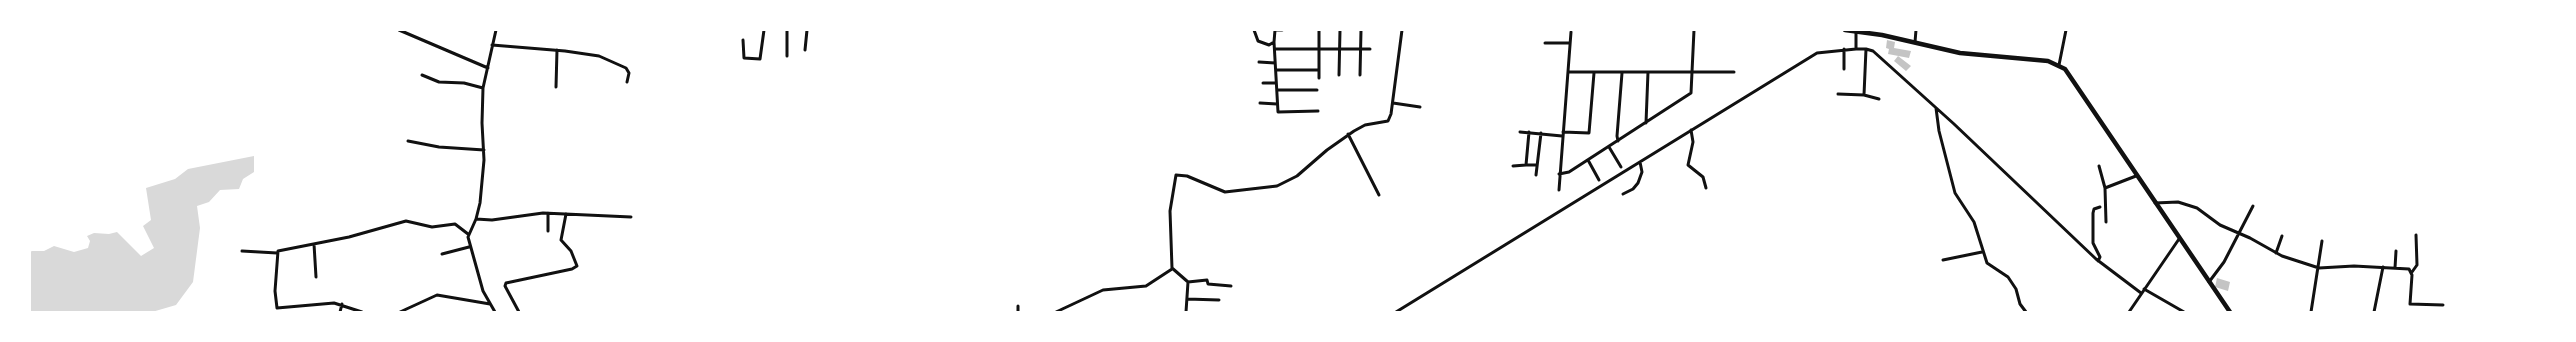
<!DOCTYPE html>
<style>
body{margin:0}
#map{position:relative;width:2576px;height:342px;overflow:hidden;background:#fff;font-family:Cabin,sans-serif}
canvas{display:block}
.frame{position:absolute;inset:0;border:31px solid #fff;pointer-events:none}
</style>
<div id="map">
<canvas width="2576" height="342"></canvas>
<div class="frame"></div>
</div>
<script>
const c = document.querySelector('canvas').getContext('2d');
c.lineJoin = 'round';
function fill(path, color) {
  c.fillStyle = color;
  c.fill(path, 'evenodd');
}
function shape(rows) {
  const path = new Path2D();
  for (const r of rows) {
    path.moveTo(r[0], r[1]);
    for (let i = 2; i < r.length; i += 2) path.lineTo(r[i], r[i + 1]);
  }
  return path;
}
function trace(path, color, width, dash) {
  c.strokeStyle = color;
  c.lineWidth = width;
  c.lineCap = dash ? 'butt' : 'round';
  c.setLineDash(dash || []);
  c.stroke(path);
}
fill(shape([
 [254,156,254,172,243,179,239,189,220,190,209,202,197,206,200,228,193,282,176,305,152,312,30,312,30,252,32,251,44,251,54,246,74,252,88,248,90,241,87,236,94,233,109,234,117,232,141,256,154,248,143,226,151,220,146,188,175,179,188,169]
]), '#d9d9d9');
fill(shape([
 [1887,40,1895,42,1894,48,1911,51,1909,58,1888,54,1889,49,1886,48],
 [1898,56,1911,66,1906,71,1894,61],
 [2217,278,2230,282,2228,291,2215,287]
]), '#c4c4c4');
trace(shape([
 [399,30,488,68],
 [1254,30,1258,41,1269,45,1274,42,1275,30],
 [1275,30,1282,30],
 [1319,30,1319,78],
 [743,40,744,58,760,59,764,30],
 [1274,42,1278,112,1318,111],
 [1915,42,1916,30],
 [1545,43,1570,43],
 [492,45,565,51,599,56,626,68,629,73,627,82],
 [1275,49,1370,49],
 [1844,49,1844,69],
 [1856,49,1866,49,1873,51,1954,124,2096,259,2141,293],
 [805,50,807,30],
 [787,56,787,30],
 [1259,62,1275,63],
 [2059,65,2066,30],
 [1276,70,1319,70],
 [1568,72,1734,72],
 [422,75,439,82,464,83,483,88],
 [1339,75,1340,30],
 [1360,75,1361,30],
 [1263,83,1276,83],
 [556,87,557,50],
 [1277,90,1317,90],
 [1838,94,1864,95,1866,49],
 [1864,95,1879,99],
 [1260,103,1277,104],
 [1393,103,1420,107],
 [1936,108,1939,131,1955,193,1974,222,1987,263,2008,277,2016,289,2020,304,2026,312],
 [1646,123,1648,72],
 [1691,130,1693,142,1688,165,1703,177,1706,188],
 [1520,132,1562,136],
 [1529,132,1526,165,1536,165],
 [1563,132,1589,133,1594,73],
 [1348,134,1379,195],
 [408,141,439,147,484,150],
 [1618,141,1617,136,1622,73],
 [1609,147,1621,167],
 [1588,160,1599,180],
 [1513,166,1526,165],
 [2099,166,2105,188],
 [1559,174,1569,172,1691,93,1694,30],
 [1536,175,1541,133],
 [1559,190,1571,32],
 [1623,194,1633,189,1638,183,1642,172,1640,162],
 [2155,203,2178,202,2197,208,2220,225,2250,238,2282,256,2319,268,2354,266,2409,269,2412,275,2410,304,2443,305],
 [548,213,548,231],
 [476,219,492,220,543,213,631,217],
 [2106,222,2105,188,2136,176],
 [314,244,316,277],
 [242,251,277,253],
 [2276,253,2282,236],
 [442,254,469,247],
 [1943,260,1982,252],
 [2098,261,2100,257,2093,243,2093,213,2094,209,2100,207],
 [2395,268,2396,251],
 [2412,272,2417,265,2416,235],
 [1188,282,1207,280,1208,284,1231,286],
 [2209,282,2224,262,2253,206],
 [2144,289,2184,312],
 [1187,299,1219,300],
 [340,312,342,304],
 [362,312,334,303,277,308,275,291,278,251,349,237,406,221,432,227,455,224,468,234],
 [400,312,437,295,490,304],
 [495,312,483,291,468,237,476,219,480,203,484,160,482,123,483,88,496,30],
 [519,312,505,286,506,283,572,269,577,266,571,251,561,240,566,214],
 [1018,312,1018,306],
 [1056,312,1103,290,1146,286,1172,269],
 [1186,312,1188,282,1172,268,1170,211,1176,175,1187,176,1225,192,1277,186,1297,176,1327,150,1354,131,1365,125,1388,121,1391,114,1402,30],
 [1396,312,1817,53,1856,49,1856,31],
 [2129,312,2179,239],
 [2311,312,2322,241],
 [2374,312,2383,267]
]), '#111', 3);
trace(shape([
 [1845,30,1882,35,1960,53,2048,61,2065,69,2230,312]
]), '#111', 4.5);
</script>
